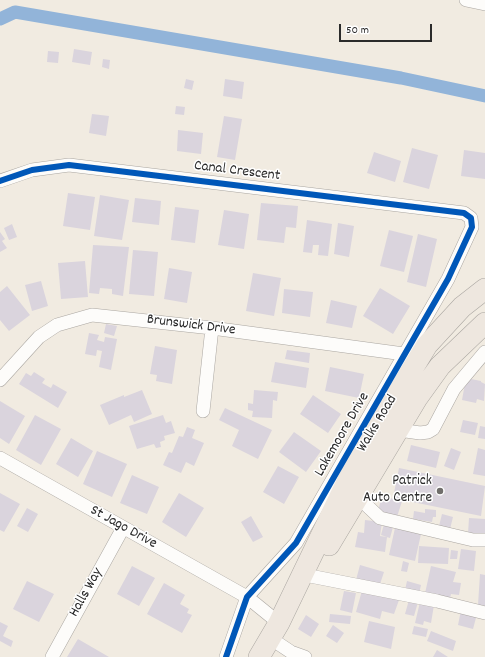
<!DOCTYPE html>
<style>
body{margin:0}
#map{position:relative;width:485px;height:657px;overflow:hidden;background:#f1ebe1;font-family:Dekko,sans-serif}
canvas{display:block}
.scale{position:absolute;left:339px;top:24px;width:93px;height:18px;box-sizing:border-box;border:2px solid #2b2b2b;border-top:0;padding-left:5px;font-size:12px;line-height:14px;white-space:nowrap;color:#2b2b2b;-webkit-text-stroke:3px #fff;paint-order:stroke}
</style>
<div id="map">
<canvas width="485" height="657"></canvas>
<div class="scale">50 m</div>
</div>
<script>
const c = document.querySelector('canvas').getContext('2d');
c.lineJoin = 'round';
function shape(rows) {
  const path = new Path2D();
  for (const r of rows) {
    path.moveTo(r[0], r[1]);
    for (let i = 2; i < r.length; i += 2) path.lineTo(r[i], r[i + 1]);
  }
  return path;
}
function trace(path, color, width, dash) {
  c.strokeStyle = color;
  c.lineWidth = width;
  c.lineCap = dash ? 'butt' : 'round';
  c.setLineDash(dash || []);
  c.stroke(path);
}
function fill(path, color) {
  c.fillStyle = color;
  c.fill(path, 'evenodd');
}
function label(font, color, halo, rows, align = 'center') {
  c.font = font + ' Dekko,sans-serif';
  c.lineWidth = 3;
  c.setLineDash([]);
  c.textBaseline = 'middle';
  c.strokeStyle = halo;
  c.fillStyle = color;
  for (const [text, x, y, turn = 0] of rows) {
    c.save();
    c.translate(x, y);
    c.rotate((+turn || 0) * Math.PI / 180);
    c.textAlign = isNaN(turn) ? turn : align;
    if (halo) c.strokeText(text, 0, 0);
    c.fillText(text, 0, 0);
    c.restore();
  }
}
trace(shape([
 [0,19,15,12,401,78,485,96]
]), '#92b4d9', 13);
fill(shape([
 [74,49,92,52,90,65,72,62],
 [48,51,59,52,58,63,47,62],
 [103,59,110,60,109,69,102,67],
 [186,79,194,81,192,90,184,88],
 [225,79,244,82,242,99,223,96],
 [176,106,185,107,184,115,175,114],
 [92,114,109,116,106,136,89,133],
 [224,116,242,119,235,160,217,157],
 [178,130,203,133,201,154,177,151],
 [412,148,438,155,429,189,403,182],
 [464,150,485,153,485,179,461,176],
 [374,152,401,161,395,182,367,173],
 [68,193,95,197,90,230,63,226],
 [100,195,129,200,122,240,94,236],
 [135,198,161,201,159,225,132,222],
 [261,203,298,206,296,228,286,227,284,243,257,240],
 [175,207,199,210,195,243,171,240],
 [224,210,249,214,244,249,218,245],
 [307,220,332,224,328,256,318,255,319,245,313,245,312,253,303,252],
 [338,223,354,226,349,257,334,254],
 [12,224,17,237,9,240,4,228],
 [389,230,413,236,404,272,380,266],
 [0,232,5,239,2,241,7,248,0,252],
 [418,234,437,239,426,287,407,282],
 [93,245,129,247,123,296,112,294,112,289,100,288,99,294,89,293],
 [133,250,158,252,154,296,129,294],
 [85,261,88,297,61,299,58,263],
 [169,268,192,272,187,303,164,299],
 [253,273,281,278,274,316,246,311],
 [41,281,48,306,32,311,25,285],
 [7,286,30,315,9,331,0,320,0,292],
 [380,288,410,306,393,334,363,316],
 [284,289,313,292,310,317,282,313],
 [331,300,357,306,352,328,326,323],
 [106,324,117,326,114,336,104,333],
 [89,333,99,335,97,340,104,342,105,337,117,339,111,370,99,367,102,351,97,350,96,356,85,354],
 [155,346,177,350,172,384,156,381,157,375,150,374],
 [287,350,310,353,309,363,285,359],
 [275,362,309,368,306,388,271,382],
 [330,367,364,374,359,398,325,391],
 [34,372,45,379,42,383,51,388,53,384,67,392,58,408,19,384,26,373,31,376],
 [466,378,481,381,481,382,485,384,484,401,477,399,476,403,462,400],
 [142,390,152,414,134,422,131,415,109,425,100,405,124,395,124,397],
 [254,390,278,392,277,401,273,400,272,418,252,417,253,411,248,410,248,403,253,404],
 [313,395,341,414,328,433,300,414],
 [0,401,25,416,9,444,0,438],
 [225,408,272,430,258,459,232,446,239,430,219,420],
 [35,415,61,429,41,465,16,450],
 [163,415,166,423,171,421,175,433,164,436,165,440,160,442,161,447,156,448,154,444,137,449,129,426],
 [463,420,478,423,475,435,460,432],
 [480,426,485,427,485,439,478,438],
 [187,427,195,430,192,438,204,443,194,466,186,462,181,473,163,465,169,452,172,453,179,436,183,437],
 [294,432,321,451,306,472,279,452],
 [71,438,93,451,78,477,56,464],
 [411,445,440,452,436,468,407,461],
 [451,448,461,452,454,470,444,466],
 [478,448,485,450,485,476,473,474],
 [97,451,127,464,112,497,83,484],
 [278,466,299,477,284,504,263,492],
 [399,468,485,486,481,516,393,498],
 [132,475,159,487,147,514,120,503],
 [0,493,20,504,4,532,0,530],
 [179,493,204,508,186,537,162,522],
 [382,496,402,501,397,517,378,511],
 [27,508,38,514,28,532,17,526],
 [425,509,436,510,436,517,433,517,432,522,413,519,414,511,425,513],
 [442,514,453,517,450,529,439,526],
 [251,516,263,537,253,542,241,522],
 [469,518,485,519,485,535,468,534],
 [365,520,382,522,380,536,387,537,385,552,355,547,358,532,364,533],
 [384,524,393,527,390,538,381,535],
 [395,528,421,534,415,561,389,555],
 [419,546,449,548,448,564,418,563],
 [461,549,476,551,474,571,458,569],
 [451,550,458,551,457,559,450,559],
 [403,561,409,563,407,572,401,571],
 [360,565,384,572,379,587,356,580],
 [132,566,155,578,139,606,117,594],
 [431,566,456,572,453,582,461,583,459,595,451,594,449,603,424,598],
 [480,574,485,575,485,606,478,605],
 [27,581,54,594,39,622,13,609],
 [407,581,421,585,419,594,405,590],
 [164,583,185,595,180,604,189,609,187,613,192,615,182,633,147,614],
 [363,587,399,600,394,614,382,611,380,619,356,612],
 [344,591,356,593,352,613,340,610],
 [409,600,418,602,414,616,405,614],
 [420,602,434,605,431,623,424,621,423,625,415,623],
 [461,610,477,614,473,629,458,625],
 [330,614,351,616,350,624,329,622],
 [306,615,319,624,311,637,298,629],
 [369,621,395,627,391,649,364,642],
 [0,622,8,626,3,636,13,641,11,647,0,641],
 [333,625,344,633,337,643,326,636],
 [414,626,428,629,426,637,412,634],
 [431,631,456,641,453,651,427,641],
 [78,639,109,657,67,657],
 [437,650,448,657,433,657]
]), '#dad4dd');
const minor = shape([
 [466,0,485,4],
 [0,181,32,170,69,165,464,213,471,218,472,227,448,279,296,543,247,597,226,657],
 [0,380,39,337,57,325,92,315,212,328,404,354],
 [203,411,212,328],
 [399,430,420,433,428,432,433,429,454,389,485,352],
 [0,458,247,597,279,623],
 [359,498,380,518,473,540,485,540],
 [310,576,437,601,485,613],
 [270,638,291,652,305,657],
 [52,657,123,528]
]);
const primary = shape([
 [329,545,417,398,440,366,485,323],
 [259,657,279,623,362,451,427,345,462,307,485,289]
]);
trace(minor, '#aaa6a1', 14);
trace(primary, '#aaa6a1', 22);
trace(minor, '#fdfcfa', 13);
trace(primary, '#eee7df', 21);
trace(shape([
 [0,181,32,170,69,165,464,213,471,218,472,227,448,279,296,543,247,597,226,657]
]), '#0057b8', 6);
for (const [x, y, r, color] of [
 [440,491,4,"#706e6b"]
]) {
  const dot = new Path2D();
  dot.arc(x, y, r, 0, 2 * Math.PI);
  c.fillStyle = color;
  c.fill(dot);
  trace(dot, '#fff', 1.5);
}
label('15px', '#2b2b2b', '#fff', [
 ["Canal Crescent",237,172,7],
 ["Brunswick Drive",191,326,7],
 ["Walks Road",378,424,-59],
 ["Lakemoore Drive",343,435,-60],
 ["St Jago Drive",123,528,29],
 ["Halls Way",87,593,-61]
]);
label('15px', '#2b2b2b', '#fff', [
 ["Patrick",432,482],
 ["Auto Centre",432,499]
], 'right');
</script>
